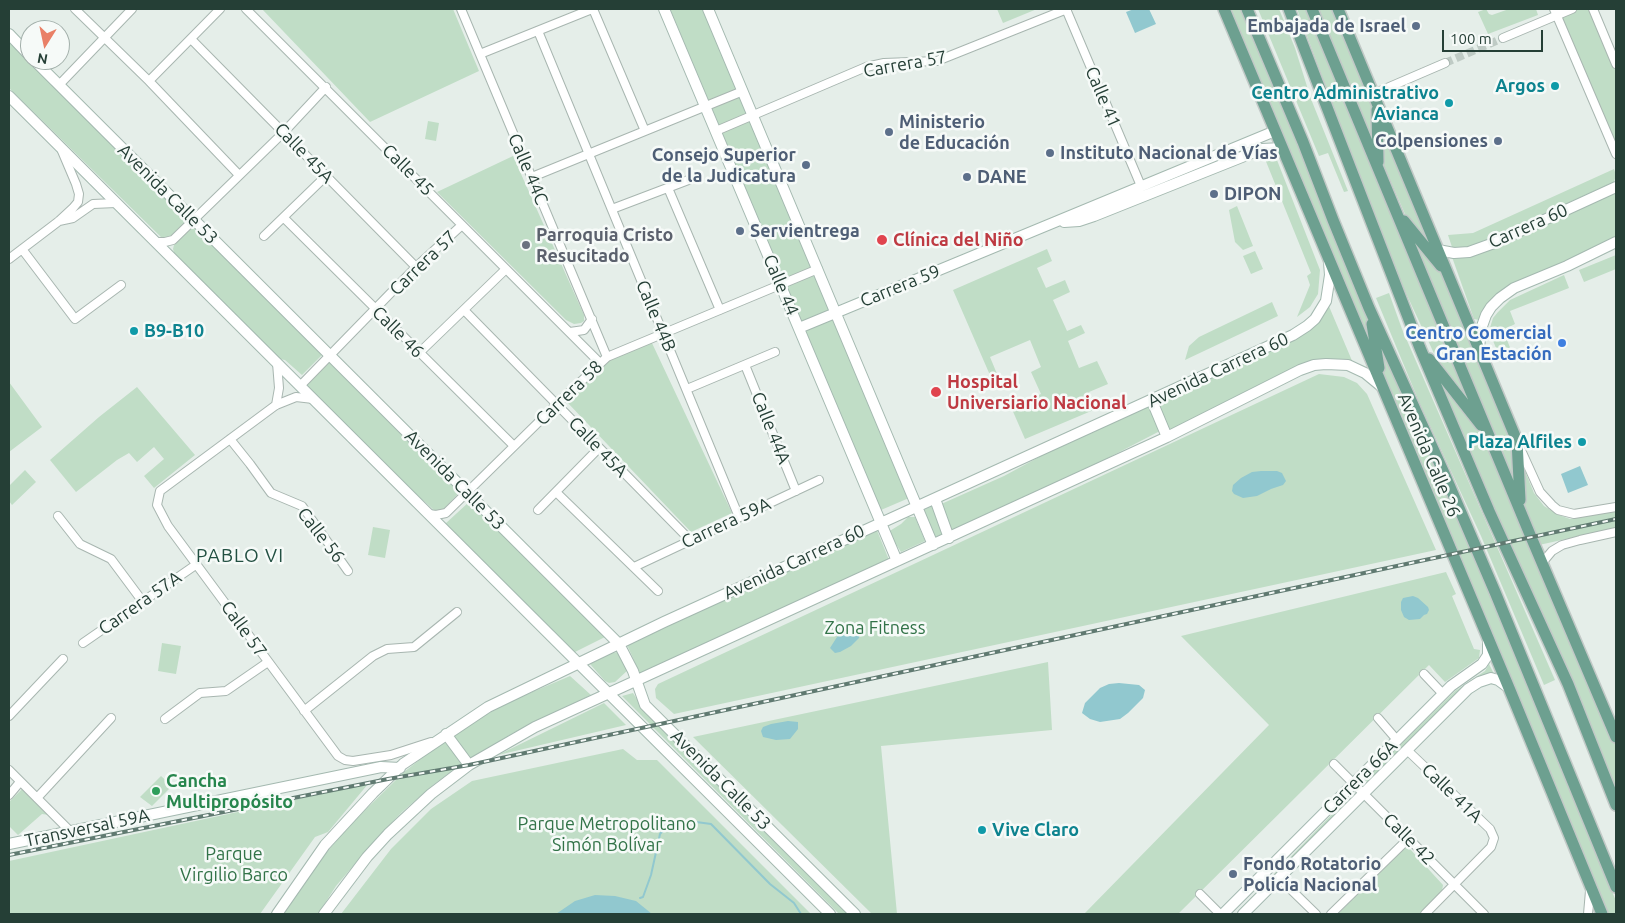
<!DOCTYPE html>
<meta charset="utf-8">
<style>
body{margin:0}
#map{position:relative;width:1625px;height:923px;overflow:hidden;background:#e5eee9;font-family:Ubuntu,sans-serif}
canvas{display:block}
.frame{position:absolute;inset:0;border:10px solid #253f36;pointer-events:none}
.north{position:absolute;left:20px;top:20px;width:50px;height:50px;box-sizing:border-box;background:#f6faf8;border:1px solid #a2afaa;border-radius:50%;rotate:190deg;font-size:14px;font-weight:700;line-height:20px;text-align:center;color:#253f36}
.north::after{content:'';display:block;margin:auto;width:18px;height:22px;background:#e98067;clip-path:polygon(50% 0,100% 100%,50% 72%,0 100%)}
.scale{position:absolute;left:1442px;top:30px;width:101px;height:22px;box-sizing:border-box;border:2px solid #253f36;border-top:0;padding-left:6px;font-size:15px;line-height:18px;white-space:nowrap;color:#253f36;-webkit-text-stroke:4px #f6faf8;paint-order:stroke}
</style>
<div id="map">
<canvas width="1625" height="923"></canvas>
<div class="frame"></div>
<div class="north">N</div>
<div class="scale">100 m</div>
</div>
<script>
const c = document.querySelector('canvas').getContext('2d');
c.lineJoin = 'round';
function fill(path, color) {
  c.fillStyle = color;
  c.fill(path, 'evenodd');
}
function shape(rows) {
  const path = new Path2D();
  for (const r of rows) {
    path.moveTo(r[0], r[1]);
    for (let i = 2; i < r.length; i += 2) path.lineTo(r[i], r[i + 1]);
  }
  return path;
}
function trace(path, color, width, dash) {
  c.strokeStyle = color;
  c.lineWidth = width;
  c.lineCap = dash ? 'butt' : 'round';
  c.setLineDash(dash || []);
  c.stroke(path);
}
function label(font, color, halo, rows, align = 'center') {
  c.font = font + ' Ubuntu,sans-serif';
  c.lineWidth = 5;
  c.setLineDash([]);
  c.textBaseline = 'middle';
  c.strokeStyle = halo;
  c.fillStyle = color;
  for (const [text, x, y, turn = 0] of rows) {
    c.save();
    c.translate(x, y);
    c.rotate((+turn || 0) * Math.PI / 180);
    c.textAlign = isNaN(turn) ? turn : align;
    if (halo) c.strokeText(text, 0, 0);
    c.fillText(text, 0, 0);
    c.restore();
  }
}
fill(shape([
 [262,9,453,9,479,71,370,122],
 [670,9,705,9,909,498,881,510],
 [997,9,1037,9,1003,23],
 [1229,9,1241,9,1273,82,1340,254,1368,318,1371,348,1331,250],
 [1258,9,1279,9,1295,48,1311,99,1348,191,1344,192,1328,153,1319,156],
 [1297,9,1307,9,1472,408,1438,362,1405,291,1371,208],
 [1318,9,1333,9,1374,104,1374,148],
 [1486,9,1489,14,1492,15,1509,9,1536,9,1538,15,1488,34,1478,12],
 [1573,9,1589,9,1616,72,1616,147,1560,14],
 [9,41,188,221,170,239,164,240,9,88],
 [428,121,439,123,436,141,425,139],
 [1382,124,1433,252,1408,221,1381,159],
 [1275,155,1320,270,1318,294,1310,307,1297,317,1310,285,1307,276,1311,273,1265,159],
 [513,156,584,315,584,321,581,323,574,324,566,320,437,192],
 [1614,169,1616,175,1614,182,1479,243,1466,248,1456,249,1452,247,1448,235,1473,233],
 [1616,191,1616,239,1503,290,1487,304,1479,320,1474,319,1452,257],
 [1237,206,1253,246,1243,250,1235,242,1229,210],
 [194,226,323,354,302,375,285,360,279,359,175,256,173,249,174,245],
 [1411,239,1444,277,1514,444,1515,486],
 [1047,249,1052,261,1037,268,1046,288,1065,280,1070,292,1053,300,1067,331,1081,325,1085,333,1068,341,1079,368,1097,361,1108,384,1089,392,1096,409,1025,439,1011,407,1041,394,1031,372,1041,367,1030,340,990,357,1002,386,996,389,953,290],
 [1255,251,1263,269,1251,274,1243,256],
 [1616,255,1616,269,1584,282,1579,270],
 [1564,275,1569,288,1510,311,1515,324,1503,330,1513,355,1501,360,1489,331,1493,318,1498,312,1510,300],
 [1389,293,1402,329,1555,680,1544,685,1481,536,1420,404,1376,298],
 [1272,302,1278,316,1185,360,1189,346,1199,337],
 [1328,304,1353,363,1306,364,1171,429,1167,428,1158,404,1159,402,1293,340],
 [1379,339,1501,620,1616,901,1616,914,1607,914,1386,383,1380,361],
 [651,341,732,513,691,532,566,401,608,359],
 [331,361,455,486,458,490,457,495,441,512,435,511,424,501,415,497,305,387],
 [1435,373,1484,435,1616,746,1616,793],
 [1319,374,1344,377,1357,383,1367,394,1436,550,674,714,656,698,655,689,658,684],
 [9,382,42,427,9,452],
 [137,387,195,455,154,488,144,476,164,459,154,447,137,462,129,453,117,460,76,492,50,460,99,417],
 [1148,407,1151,408,1159,429,1158,432,1079,473,950,531,939,505,1004,476,1065,443],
 [1522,464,1534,493,1544,506,1559,515,1570,519,1616,511,1616,528,1539,545,1525,508],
 [25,470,36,482,12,505,9,501,9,486],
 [469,502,605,637,573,653,445,524],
 [932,506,943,534,935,537,924,510],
 [908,517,915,517,925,541,901,552,888,532,901,524],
 [373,527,390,530,385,558,368,555],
 [876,528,889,560,640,673,627,645],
 [1446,572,1456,594,1452,596,1474,649,1480,650,1479,658,1445,682,1429,665,1178,914,1084,914,1269,725,1181,636],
 [162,643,181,646,176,674,158,671],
 [618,652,628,670,615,682,609,683,605,681,590,664,612,653],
 [1048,662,1052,730,881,746,897,914,872,914,693,737],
 [1489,664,1495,676,1484,675,1467,685,1368,782,1366,781,1365,780,1455,691,1485,671],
 [570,676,591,695,513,733,460,765,433,785,402,812,378,837,336,886,318,914,284,914,322,858,347,828,404,772,441,743,478,719,511,701],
 [633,693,647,715,670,735,847,914,839,914,622,696],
 [604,703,626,725,498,755],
 [623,749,637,760,657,760,811,914,341,914,391,849,431,809,472,781],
 [161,776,172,786,152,806,140,797],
 [368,784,328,832,315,837,260,914,9,914,9,861],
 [22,789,49,815,42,814,18,835,9,826,9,802],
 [1345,801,1347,801,1347,803,1238,913,1237,912],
 [1405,848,1410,849,1443,885,1442,891,1419,914,1338,914]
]), '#c0ddc6');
fill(shape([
 [1134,9,1149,9,1156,24,1135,33,1126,12],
 [1580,466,1588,485,1568,493,1561,474],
 [1261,471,1277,471,1282,473,1286,481,1283,485,1271,489,1257,496,1243,498,1234,494,1232,491,1233,485,1241,478,1252,472],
 [1413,596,1418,598,1428,607,1429,610,1427,614,1424,615,1420,619,1409,620,1404,617,1401,610,1401,602,1403,598],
 [855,628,860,633,859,638,851,646,840,652,835,653,830,648,837,637,845,630],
 [1119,683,1139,685,1145,690,1143,698,1128,713,1120,719,1100,722,1090,719,1082,713,1085,703,1100,688,1109,684],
 [788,721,798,722,798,729,790,739,776,740,763,737,761,731,763,727,771,724],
 [595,895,615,896,636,901,652,914,556,914,575,901]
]), '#91c8cf');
trace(shape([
 [640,898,643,897,651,875,660,834,666,827,673,824,689,821,711,824,770,884,794,903,801,914]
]), '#91c8cf', 2);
trace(shape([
 [1445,63,1503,38]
]), '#bfcbc5', 8, [8, 4]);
const street = shape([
 [75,9,149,81,239,175],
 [246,9,600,363],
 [461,9,607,357],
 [593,9,645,131],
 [1066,9,1141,186],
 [1554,9,1616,154],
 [1593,9,1616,64],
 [538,31,739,517],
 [1503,38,1572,9],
 [191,39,416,267],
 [480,54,592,9],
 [149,81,220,9],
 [59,85,132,9],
 [1373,94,1445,63],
 [716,131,866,67,884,63,937,61,1067,9],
 [532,177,743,91],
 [668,188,720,310],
 [612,209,691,179],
 [284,218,514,446],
 [59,221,73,218,93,204,116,203],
 [264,236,326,176],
 [156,242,165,242,173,240,284,132,326,87],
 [22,249,75,319,121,285],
 [9,259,59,221,73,208,78,202,79,194,76,184,62,151],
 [464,310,690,540],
 [570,332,584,330,592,319],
 [419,353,506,269],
 [745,365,796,491],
 [300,386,416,267,462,225],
 [687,389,775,352],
 [313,399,296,397,276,405,160,491,157,505,168,526,338,756,345,760,353,761,391,755,431,742],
 [276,405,279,388,277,363],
 [230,439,250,464,271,493,302,506,348,571],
 [1520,448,1540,492,1552,505,1558,510,1574,514,1616,507],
 [556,492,658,591],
 [538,510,599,448],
 [429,514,436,515,446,513,557,404,607,357,818,269],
 [58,516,80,544,111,559,143,602],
 [1542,563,1552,551,1562,545,1580,540,1616,532],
 [634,567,819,480],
 [83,643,197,564],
 [1424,674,1443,694],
 [304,711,373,656,387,649,414,647,457,612],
 [9,716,63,659],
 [1378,718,1397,740],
 [165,719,200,693,226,691,268,662],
 [1407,750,1490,829,1494,838,1491,847,1425,914],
 [1334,764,1484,914],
 [9,770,71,832],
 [9,795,20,782],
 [37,798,111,718],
 [1279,878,1316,914],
 [1200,894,1220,914],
 [1331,914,1408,839],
 [1588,914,1590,891]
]);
const secondary = shape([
 [664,9,897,561],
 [708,9,933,545],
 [9,34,30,56],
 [34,60,619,644,633,671,645,705,855,914],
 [9,96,830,914],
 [1064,222,1079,221,1094,216,1262,149,1282,148],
 [1438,250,1454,253,1469,252,1494,243,1616,187],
 [799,328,1275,131],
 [1479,349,1481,329,1486,315,1491,307,1500,298,1514,288,1567,266,1616,242],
 [1152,401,1167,437],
 [935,499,949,538],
 [446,734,469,765],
 [9,844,381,767,400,768],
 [277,914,325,845,373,793,403,764,488,707,664,622,1293,335,1307,326,1315,319,1326,301,1330,275,1329,262],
 [324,914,367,857,388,834,431,794,469,765,535,727,1167,437,1300,370,1314,365,1326,364,1348,365,1365,373,1382,387],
 [1223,914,1451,686,1482,664,1488,655,1488,640],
 [1243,914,1468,689,1479,682,1491,678,1498,680,1509,688]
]);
const primary = shape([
 [1224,9,1509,688,1602,914],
 [1247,9,1303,142,1333,220,1369,308,1444,473,1495,592,1616,887],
 [1289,9,1420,348,1489,511,1568,684,1616,805],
 [1312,9,1531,537,1616,737],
 [1338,9,1517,441,1520,500],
 [1377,110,1378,162],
 [1404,221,1441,266],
 [1372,324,1379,368],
 [1429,359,1481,425]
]);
trace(street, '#a8b6b0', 10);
trace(secondary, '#a4b9b0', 12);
trace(primary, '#c2c9c7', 14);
trace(street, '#fff', 8);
trace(secondary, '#fff', 10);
trace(primary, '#6da090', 11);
const rail = shape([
 [9,855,388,779,469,765,1616,519]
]);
trace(rail, '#607a71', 4);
trace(rail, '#f6faf8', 2, [5.5]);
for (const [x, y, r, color] of [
 [1416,26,5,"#5c6f8a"],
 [1555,86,5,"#0f9aa8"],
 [1449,103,5,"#0f9aa8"],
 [889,132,5,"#5c6f8a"],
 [1498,141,5,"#5c6f8a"],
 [1050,153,5,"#5c6f8a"],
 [806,165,5,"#5c6f8a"],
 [967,177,5,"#5c6f8a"],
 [1214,194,5,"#5c6f8a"],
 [740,231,5,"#5c6f8a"],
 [882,240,6,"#e0444e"],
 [526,245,5,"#6b7280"],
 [134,331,5,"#0f9aa8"],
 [1562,343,5,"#3f7fe0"],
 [936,392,6,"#e0444e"],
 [1582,442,5,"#0f9aa8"],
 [156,791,5,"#2e9e5b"],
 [982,830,5,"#0f9aa8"],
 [1233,874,5,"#5c6f8a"]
]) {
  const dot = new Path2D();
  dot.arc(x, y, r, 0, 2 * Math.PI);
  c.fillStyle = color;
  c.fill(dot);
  trace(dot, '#f6faf8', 2);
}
label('bold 18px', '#4e5e75', '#f6faf8', [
 ["Embajada de Israel",1406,26,"right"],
 ["Ministerio",899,122],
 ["de Educación",899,143],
 ["Colpensiones",1488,141,"right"],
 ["Instituto Nacional de Vías",1060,153],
 ["Consejo Superior",796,155,"right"],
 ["de la Judicatura",796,176,"right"],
 ["DANE",977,177],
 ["DIPON",1224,194],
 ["Servientrega",750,231],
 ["Fondo Rotatorio",1243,864],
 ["Policía Nacional",1243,885]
], 'left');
label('18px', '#253f36', '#f6faf8', [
 ["Carrera 57",905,64,-10],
 ["Calle 41",1103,97,67],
 ["Calle 45A",304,153,46],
 ["Calle 44C",528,169,67],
 ["Calle 45",408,170,45],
 ["Avenida Calle 53",168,194,45],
 ["Carrera 60",1528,226,-24],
 ["Carrera 57",423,263,-44],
 ["Calle 44",781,285,67],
 ["Carrera 59",900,286,-22],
 ["Calle 44B",656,316,67],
 ["Calle 46",398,332,45],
 ["Avenida Carrera 60",1218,370,-25],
 ["Carrera 58",569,393,-44],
 ["Calle 44A",771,428,68],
 ["Calle 45A",598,447,46],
 ["Avenida Calle 26",1429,455,67],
 ["Avenida Calle 53",455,480,45],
 ["Carrera 59A",726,523,-25],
 ["Calle 56",321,535,52],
 ["Avenida Carrera 60",794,562,-25],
 ["Carrera 57A",140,603,-35],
 ["Calle 57",244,629,54],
 ["Carrera 66A",1360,777,-45],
 ["Avenida Calle 53",721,780,45],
 ["Calle 41A",1452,793,44],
 ["Transversal 59A",87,828,-12],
 ["Calle 42",1409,839,45]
]);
label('bold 18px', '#0d838f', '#f6faf8', [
 ["Argos",1545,86],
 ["Centro Administrativo",1439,93],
 ["Avianca",1439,114],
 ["B9-B10",144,331,"left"],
 ["Plaza Alfiles",1572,442],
 ["Vive Claro",992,830,"left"]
], 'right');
label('bold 18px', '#5b616d', '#f6faf8', [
 ["Parroquia Cristo",536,235],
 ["Resucitado",536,256]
], 'left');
label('bold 18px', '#be3a42', '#f6faf8', [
 ["Clínica del Niño",893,240],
 ["Hospital",947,382],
 ["Universiario Nacional",947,403]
], 'left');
label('bold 18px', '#366cbe', '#f6faf8', [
 ["Centro Comercial",1552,333],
 ["Gran Estación",1552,354]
], 'right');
label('18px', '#327348', '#f6faf8', [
 ["Zona Fitness",875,628],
 ["Parque Metropolitano",607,824],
 ["Simón Bolívar",607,845],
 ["Parque",234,854],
 ["Virgilio Barco",234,875]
]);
label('bold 18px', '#27864d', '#f6faf8', [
 ["Cancha",166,781],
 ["Multipropósito",166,802]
], 'left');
c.letterSpacing = '1px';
label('19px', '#225042', '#f6faf8', [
 ["PABLO VI",240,556]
]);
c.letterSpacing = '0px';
</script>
